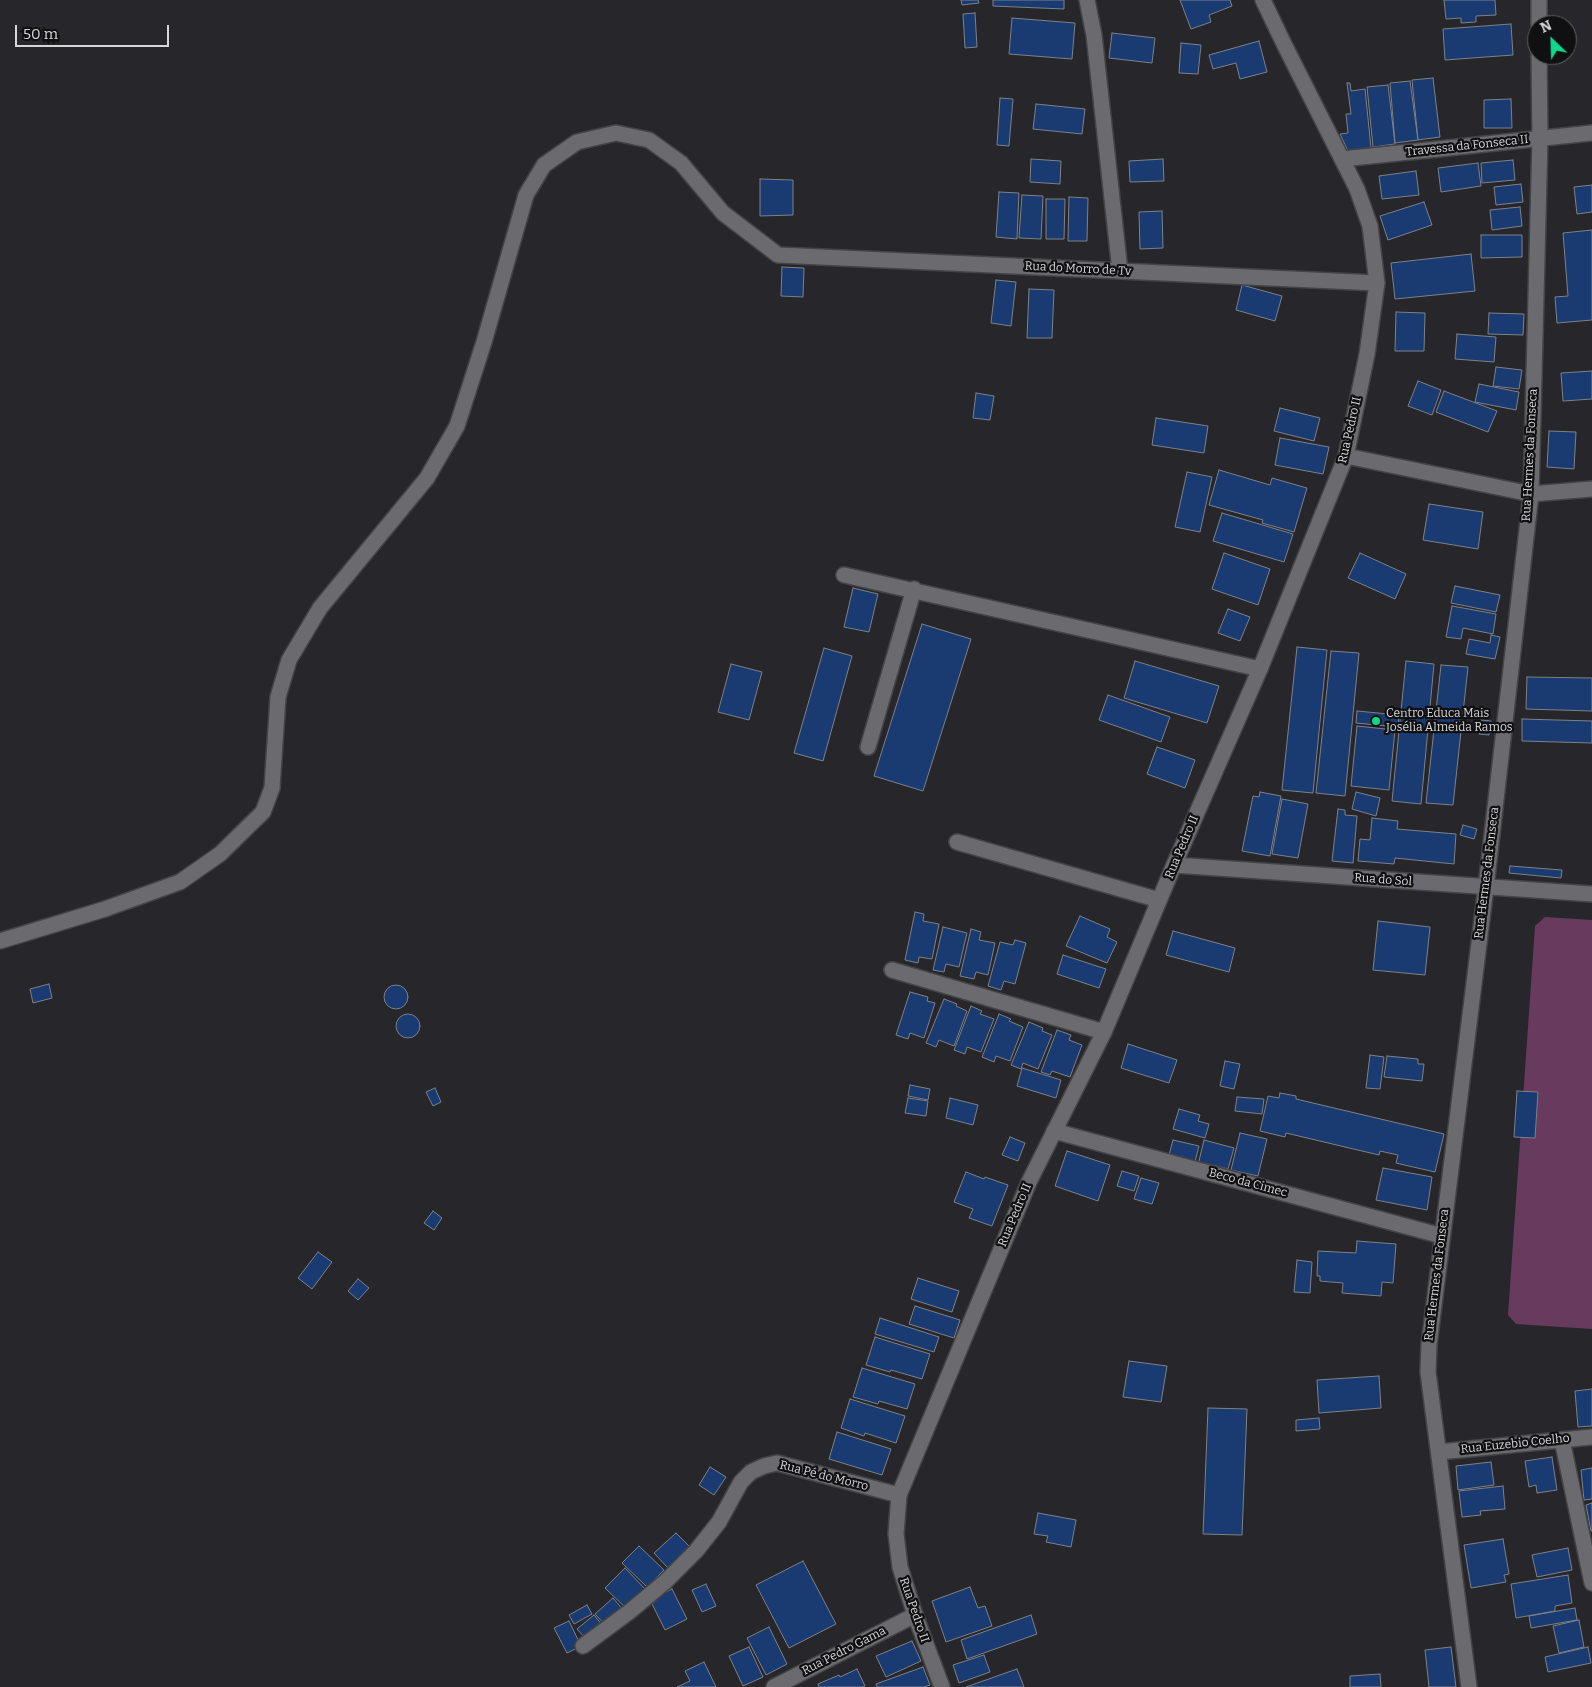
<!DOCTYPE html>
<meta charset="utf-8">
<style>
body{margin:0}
#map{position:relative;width:1592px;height:1687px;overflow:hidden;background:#27272b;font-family:Bitter,serif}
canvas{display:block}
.north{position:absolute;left:1527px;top:15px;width:50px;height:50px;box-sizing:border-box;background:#101012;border:1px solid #606062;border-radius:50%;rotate:336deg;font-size:14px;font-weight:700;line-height:20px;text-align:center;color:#d7d7da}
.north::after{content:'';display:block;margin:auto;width:18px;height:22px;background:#0ed98a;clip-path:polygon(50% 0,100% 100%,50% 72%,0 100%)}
.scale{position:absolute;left:15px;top:25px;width:154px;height:22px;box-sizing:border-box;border:2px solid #d7d7da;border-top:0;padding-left:6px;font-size:15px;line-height:18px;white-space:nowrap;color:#d7d7da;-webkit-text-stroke:4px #101012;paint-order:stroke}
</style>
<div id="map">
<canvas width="1592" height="1687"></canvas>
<div class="north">N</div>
<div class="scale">50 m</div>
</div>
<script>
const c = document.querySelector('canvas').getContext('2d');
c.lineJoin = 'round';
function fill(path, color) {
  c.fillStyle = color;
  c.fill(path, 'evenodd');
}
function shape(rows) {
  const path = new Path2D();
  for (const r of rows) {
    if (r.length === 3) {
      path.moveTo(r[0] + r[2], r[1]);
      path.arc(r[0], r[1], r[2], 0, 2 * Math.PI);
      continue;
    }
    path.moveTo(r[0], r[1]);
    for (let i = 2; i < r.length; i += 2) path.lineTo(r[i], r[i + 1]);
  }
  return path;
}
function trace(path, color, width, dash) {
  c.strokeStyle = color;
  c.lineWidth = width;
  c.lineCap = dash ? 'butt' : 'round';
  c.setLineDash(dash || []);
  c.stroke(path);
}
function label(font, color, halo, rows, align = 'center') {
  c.font = font + ' Bitter,serif';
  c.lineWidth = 4.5;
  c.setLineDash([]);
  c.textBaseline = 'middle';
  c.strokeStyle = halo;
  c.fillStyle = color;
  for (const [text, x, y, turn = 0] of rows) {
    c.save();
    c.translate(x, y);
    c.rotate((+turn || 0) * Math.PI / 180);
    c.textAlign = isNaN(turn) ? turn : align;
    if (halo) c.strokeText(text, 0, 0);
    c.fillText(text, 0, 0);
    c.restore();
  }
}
fill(shape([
 [1545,917,1592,920,1592,1329,1516,1324,1508,1315,1535,926]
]), '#683a5d');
const building = shape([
 [961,0,978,0,979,3,962,5,961,0],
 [993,0,1064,0,1064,9,993,6,993,0],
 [1180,0,1230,0,1232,6,1209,15,1211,22,1191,29,1180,0],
 [1444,0,1495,0,1496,15,1476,16,1476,22,1461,23,1461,18,1446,19,1444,0],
 [975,13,977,47,965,48,963,14,975,13],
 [1012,18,1075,23,1072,59,1009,54,1012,18],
 [1511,24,1513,55,1445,60,1443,29,1511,24],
 [1112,33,1155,38,1152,63,1109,58,1112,33],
 [1259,41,1267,72,1240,79,1236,63,1213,69,1209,55,1259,41],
 [1181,43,1201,45,1198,74,1179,73,1181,43],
 [1433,78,1440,137,1418,140,1412,80,1433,78],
 [1410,81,1418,140,1395,143,1390,83,1410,81],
 [1347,83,1350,83,1351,91,1365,89,1371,148,1348,151,1340,134,1348,133,1346,114,1351,114,1347,83],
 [1388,85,1395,144,1373,147,1367,87,1388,85],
 [1000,98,1013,99,1009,146,997,145,1000,98],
 [1511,99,1512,128,1484,128,1484,100,1511,99],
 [1036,104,1085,109,1082,134,1033,129,1036,104],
 [1031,159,1061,161,1060,184,1030,182,1031,159],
 [1163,159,1164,181,1130,182,1129,161,1163,159],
 [1513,160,1515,180,1482,183,1481,163,1513,160],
 [1478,163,1481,186,1441,192,1438,168,1478,163],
 [1416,171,1419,195,1382,199,1379,176,1416,171],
 [760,179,793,180,793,215,760,216,760,179],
 [1521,184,1523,202,1496,205,1494,187,1521,184],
 [1592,185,1592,212,1577,214,1574,187,1592,185],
 [999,192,1019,193,1017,239,996,237,999,192],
 [1022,195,1043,196,1041,239,1019,238,1022,195],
 [1069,197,1088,198,1087,241,1068,241,1069,197],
 [1046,199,1065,199,1064,239,1046,239,1046,199],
 [1424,202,1432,225,1388,240,1380,216,1424,202],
 [1520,207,1522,226,1492,230,1490,210,1520,207],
 [1162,211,1163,248,1140,249,1139,212,1162,211],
 [1592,230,1592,320,1557,323,1555,297,1568,296,1563,233,1592,230],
 [1481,235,1522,235,1522,257,1481,258,1481,235],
 [1471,254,1475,291,1395,299,1391,263,1471,254],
 [782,267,804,268,803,297,781,296,782,267],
 [996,280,1016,282,1011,326,991,323,996,280],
 [1242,285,1282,296,1275,321,1236,310,1242,285],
 [1029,289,1054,290,1052,338,1027,338,1029,289],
 [1396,312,1425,313,1424,351,1395,351,1396,312],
 [1489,313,1524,314,1523,335,1488,334,1489,313],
 [1457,334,1496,337,1494,362,1455,359,1457,334],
 [1496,367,1522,370,1519,389,1493,386,1496,367],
 [1592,371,1592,399,1563,401,1561,373,1592,371],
 [1418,381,1441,390,1432,415,1408,406,1418,381],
 [1479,384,1519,392,1516,410,1475,402,1479,384],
 [1444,391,1497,411,1488,432,1436,412,1444,391],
 [976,393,994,396,990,420,973,418,976,393],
 [1280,408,1320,418,1314,441,1274,431,1280,408],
 [1156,418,1208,426,1204,453,1152,445,1156,418],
 [1549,431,1576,432,1574,469,1547,467,1549,431],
 [1280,438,1329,447,1323,474,1275,465,1280,438],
 [1219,470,1270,485,1272,478,1307,488,1294,532,1262,523,1263,520,1209,505,1219,470],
 [1187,472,1212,477,1200,532,1175,527,1187,472],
 [1429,504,1483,512,1478,549,1423,540,1429,504],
 [1222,513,1293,534,1284,562,1213,541,1222,513],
 [1224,553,1270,569,1258,605,1212,589,1224,553],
 [1360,553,1406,574,1395,599,1348,578,1360,553],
 [1455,586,1500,595,1496,612,1451,603,1455,586],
 [853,588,878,594,869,632,844,627,853,588],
 [1452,606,1496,614,1493,634,1463,628,1461,639,1446,637,1452,606],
 [1228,609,1250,617,1240,641,1218,633,1228,609],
 [922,624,971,639,923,791,874,776,922,624],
 [1491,635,1500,637,1495,659,1466,654,1469,639,1490,643,1491,635],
 [1297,647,1327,650,1313,793,1282,790,1297,647],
 [824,648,852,656,823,761,794,753,824,648],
 [1331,651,1359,653,1345,796,1316,793,1331,651],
 [1135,661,1219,686,1207,723,1124,698,1135,661],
 [1406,661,1434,664,1421,804,1392,801,1406,661],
 [731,664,762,672,749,720,718,712,731,664],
 [1441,665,1468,667,1453,805,1426,803,1441,665],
 [1527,677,1592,678,1592,711,1526,709,1527,677],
 [1108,695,1170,717,1161,742,1099,720,1108,695],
 [1357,711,1399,715,1398,727,1356,723,1357,711],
 [1522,719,1592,721,1592,743,1522,741,1522,719],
 [1481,720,1491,721,1489,735,1479,734,1481,720],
 [1357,726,1395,730,1389,790,1351,786,1357,726],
 [1157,747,1195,760,1185,788,1147,774,1157,747],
 [1260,792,1281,796,1270,856,1242,851,1253,796,1259,797,1260,792],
 [1356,792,1380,798,1376,816,1352,809,1356,792],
 [1282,799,1308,804,1298,858,1272,854,1282,799],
 [1338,809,1345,810,1345,815,1357,816,1353,863,1332,861,1338,809],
 [1372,818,1398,821,1397,829,1456,834,1454,864,1395,858,1394,864,1358,861,1360,839,1370,840,1372,818],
 [1463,825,1477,829,1474,839,1460,835,1463,825],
 [1510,866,1562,870,1561,878,1509,873,1510,866],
 [915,912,924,914,923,921,939,924,932,959,919,957,918,963,905,960,915,912],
 [1080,916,1110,929,1107,937,1117,942,1107,963,1066,946,1080,916],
 [1378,921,1430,927,1425,975,1373,970,1378,921],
 [943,927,967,933,959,967,946,964,944,972,933,970,943,927],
 [971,929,981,932,979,940,995,943,988,975,976,972,974,979,960,976,971,929],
 [1173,931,1235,948,1229,972,1166,955,1173,931],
 [1015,940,1026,943,1015,984,1004,981,1001,990,988,986,1000,942,1013,945,1015,940],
 [1063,955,1106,969,1099,988,1057,974,1063,955],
 [49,984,52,998,33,1003,30,989,49,984],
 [396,997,12],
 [910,992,928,997,927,1001,935,1003,924,1038,910,1033,908,1039,896,1035,910,992],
 [944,999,957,1004,956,1006,967,1011,954,1046,939,1040,936,1047,926,1043,944,999],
 [971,1006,982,1011,980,1014,994,1019,981,1052,967,1047,965,1054,954,1050,971,1006],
 [408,1026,12],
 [999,1014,1011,1019,1009,1021,1023,1027,1010,1061,996,1056,994,1062,982,1057,999,1014],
 [1029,1022,1043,1028,1042,1031,1052,1035,1038,1069,1023,1063,1021,1069,1011,1065,1029,1022],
 [1057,1030,1071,1035,1069,1040,1082,1045,1070,1077,1052,1071,1050,1075,1041,1072,1057,1030],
 [1128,1044,1177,1060,1169,1083,1121,1068,1128,1044],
 [1370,1055,1384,1057,1380,1089,1366,1088,1370,1055],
 [1387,1056,1418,1059,1418,1064,1424,1064,1422,1081,1384,1077,1387,1056],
 [1225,1061,1240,1064,1234,1089,1220,1086,1225,1061],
 [1022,1068,1061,1080,1056,1098,1017,1086,1022,1068],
 [910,1085,930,1089,928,1100,908,1096,910,1085],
 [435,1088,441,1102,433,1106,426,1092,435,1088],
 [1517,1091,1538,1092,1535,1138,1514,1137,1517,1091],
 [1280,1093,1296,1096,1296,1099,1444,1134,1435,1172,1396,1163,1398,1155,1380,1151,1379,1155,1286,1133,1285,1137,1260,1131,1268,1096,1279,1098,1280,1093],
 [1237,1097,1264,1099,1262,1114,1235,1111,1237,1097],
 [908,1098,928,1101,926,1116,905,1113,908,1098],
 [950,1098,978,1105,973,1125,946,1118,950,1098],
 [1179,1109,1200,1115,1198,1121,1209,1124,1205,1138,1173,1129,1179,1109],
 [1240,1133,1267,1139,1258,1176,1231,1170,1240,1133],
 [1010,1137,1025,1143,1018,1161,1002,1155,1010,1137],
 [1173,1140,1199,1146,1195,1162,1169,1155,1173,1140],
 [1204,1140,1234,1148,1228,1169,1208,1164,1207,1167,1198,1165,1204,1140],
 [1067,1151,1110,1165,1098,1201,1055,1186,1067,1151],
 [1383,1168,1432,1177,1427,1210,1376,1200,1383,1168],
 [1122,1171,1139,1176,1134,1191,1117,1186,1122,1171],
 [966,1172,984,1179,985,1177,1008,1185,992,1226,969,1218,973,1209,954,1202,966,1172],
 [1141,1178,1159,1183,1152,1204,1134,1199,1141,1178],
 [433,1211,442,1218,434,1230,424,1223,433,1211],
 [1357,1241,1396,1244,1393,1283,1382,1282,1381,1296,1342,1293,1343,1283,1320,1281,1320,1276,1317,1276,1318,1251,1356,1253,1357,1241],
 [318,1252,332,1262,312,1289,298,1278,318,1252],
 [1297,1260,1312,1262,1310,1293,1294,1292,1297,1260],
 [918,1278,959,1291,952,1312,911,1299,918,1278],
 [358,1279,369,1288,358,1300,348,1291,358,1279],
 [915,1306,960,1320,954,1338,909,1324,915,1306],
 [880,1318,939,1337,934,1352,875,1334,880,1318],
 [875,1337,930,1354,922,1379,891,1370,890,1372,866,1365,875,1337],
 [1129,1361,1167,1366,1161,1402,1123,1397,1129,1361],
 [862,1368,915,1384,907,1409,879,1401,878,1404,853,1397,862,1368],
 [1379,1376,1381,1408,1319,1413,1317,1380,1379,1376],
 [1592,1389,1592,1426,1578,1427,1575,1391,1592,1389],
 [850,1399,905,1416,896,1443,865,1433,864,1436,841,1428,850,1399],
 [1208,1408,1247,1409,1242,1535,1203,1534,1208,1408],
 [1319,1418,1320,1429,1296,1431,1296,1420,1319,1418],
 [837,1432,891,1449,882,1475,829,1459,837,1432],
 [1552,1457,1557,1490,1537,1493,1536,1485,1529,1487,1525,1461,1552,1457],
 [1491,1462,1494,1485,1458,1490,1456,1466,1491,1462],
 [710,1467,726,1477,714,1495,699,1485,710,1467],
 [1592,1468,1592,1499,1584,1500,1581,1470,1592,1468],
 [1503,1486,1505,1509,1480,1511,1481,1515,1462,1517,1459,1491,1503,1486],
 [1592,1503,1592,1531,1591,1531,1586,1505,1592,1503],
 [1038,1513,1076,1520,1071,1547,1046,1542,1048,1536,1034,1534,1038,1513],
 [676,1533,690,1547,668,1568,654,1553,676,1533],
 [1503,1539,1509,1574,1504,1575,1506,1582,1471,1588,1464,1545,1503,1539],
 [639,1546,664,1570,647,1587,622,1563,639,1546],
 [1568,1548,1572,1570,1537,1577,1532,1555,1568,1548],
 [803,1561,836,1624,789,1648,756,1585,803,1561],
 [625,1568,646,1590,627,1609,605,1588,625,1568],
 [1568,1575,1572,1603,1555,1606,1555,1611,1516,1618,1511,1584,1568,1575],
 [706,1584,716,1606,702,1612,692,1590,706,1584],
 [970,1587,978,1608,985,1606,992,1626,946,1642,932,1601,970,1587],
 [672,1589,687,1619,665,1630,650,1600,672,1589],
 [613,1598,624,1611,606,1626,595,1614,613,1598],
 [587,1605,592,1614,574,1624,569,1615,587,1605],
 [1575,1608,1577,1620,1531,1628,1529,1616,1575,1608],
 [594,1615,603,1626,586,1639,577,1629,594,1615],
 [1031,1615,1037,1634,967,1659,961,1640,1031,1615],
 [1579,1620,1584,1647,1559,1653,1553,1626,1579,1620],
 [569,1621,581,1646,567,1653,554,1628,569,1621],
 [769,1627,787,1664,766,1675,747,1638,769,1627],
 [912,1641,921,1661,886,1677,876,1656,912,1641],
 [749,1647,763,1677,743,1686,729,1656,749,1647],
 [1451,1647,1456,1687,1429,1687,1425,1650,1451,1647],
 [1588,1647,1591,1663,1548,1672,1545,1657,1588,1647],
 [984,1655,990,1672,959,1683,953,1665,984,1655],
 [704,1662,716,1687,677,1687,690,1681,685,1671,704,1662],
 [923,1667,930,1685,924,1687,877,1687,876,1684,923,1667],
 [857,1669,865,1686,862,1687,819,1687,818,1684,839,1675,840,1677,857,1669],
 [1017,1669,1024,1687,966,1687,1017,1669],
 [1380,1674,1381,1687,1350,1687,1350,1676,1380,1674]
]);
fill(building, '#1a3b71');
trace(building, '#7e8186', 1);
const street = shape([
 [1087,0,1094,35,1120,271],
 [1539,0,1539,25],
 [1342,159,1592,133],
 [1346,456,1531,494,1592,489],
 [844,575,1260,669],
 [868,747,914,589],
 [957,842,1159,900],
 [1174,865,1592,894],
 [0,941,105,909,180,882,220,854,263,812,272,788,278,697,289,660,320,608,427,478,457,426,484,342,526,195,544,165,577,142,616,133,649,140,681,163,723,213,778,255,1377,283],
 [892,970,1104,1032],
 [1054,1131,1442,1236],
 [1562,1440,1592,1583],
 [1439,1452,1592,1437],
 [583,1646,629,1612,665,1582,696,1551,719,1522,741,1482,751,1472,764,1466,777,1463,899,1495],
 [774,1687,915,1615],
 [1469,1687,1428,1372,1429,1345,1486,887,1531,494,1540,138,1539,55]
]);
const secondary = shape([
 [942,1687,915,1615,900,1567,896,1534,899,1495,1029,1182,1104,1032,1174,865,1260,669,1346,456,1367,354,1377,283,1370,226,1357,189,1284,44,1263,0]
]);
trace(street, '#444447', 18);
trace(secondary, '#444447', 18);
trace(street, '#6a6a6f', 15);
trace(secondary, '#6a6a6f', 15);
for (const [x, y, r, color] of [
 [1376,721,5,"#0ed98a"]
]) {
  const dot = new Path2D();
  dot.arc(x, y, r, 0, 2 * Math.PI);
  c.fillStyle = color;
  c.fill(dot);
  trace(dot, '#101012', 2);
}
label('12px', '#d7d7da', '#101012', [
 ["Travessa da Fonseca II",1467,146,-6],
 ["Rua do Morro de Tv",1078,269,3],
 ["Rua Pedro II",1350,430,-77],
 ["Rua Hermes da Fonseca",1530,455,-87],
 ["Rua Pedro II",1182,847,-67],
 ["Rua Hermes da Fonseca",1487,873,-83],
 ["Rua do Sol",1383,880,4],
 ["Beco da Cimec",1248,1183,15],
 ["Rua Pedro II",1015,1215,-67],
 ["Rua Hermes da Fonseca",1437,1275,-83],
 ["Rua Euzebio Coelho",1515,1444,-6],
 ["Rua Pé do Morro",824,1476,14],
 ["Rua Pedro II",914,1610,71],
 ["Rua Pedro Gama",844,1651,-27]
]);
label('12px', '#d7d7da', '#101012', [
 ["Centro Educa Mais",1386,714],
 ["Josélia Almeida Ramos",1386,728]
], 'left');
</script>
